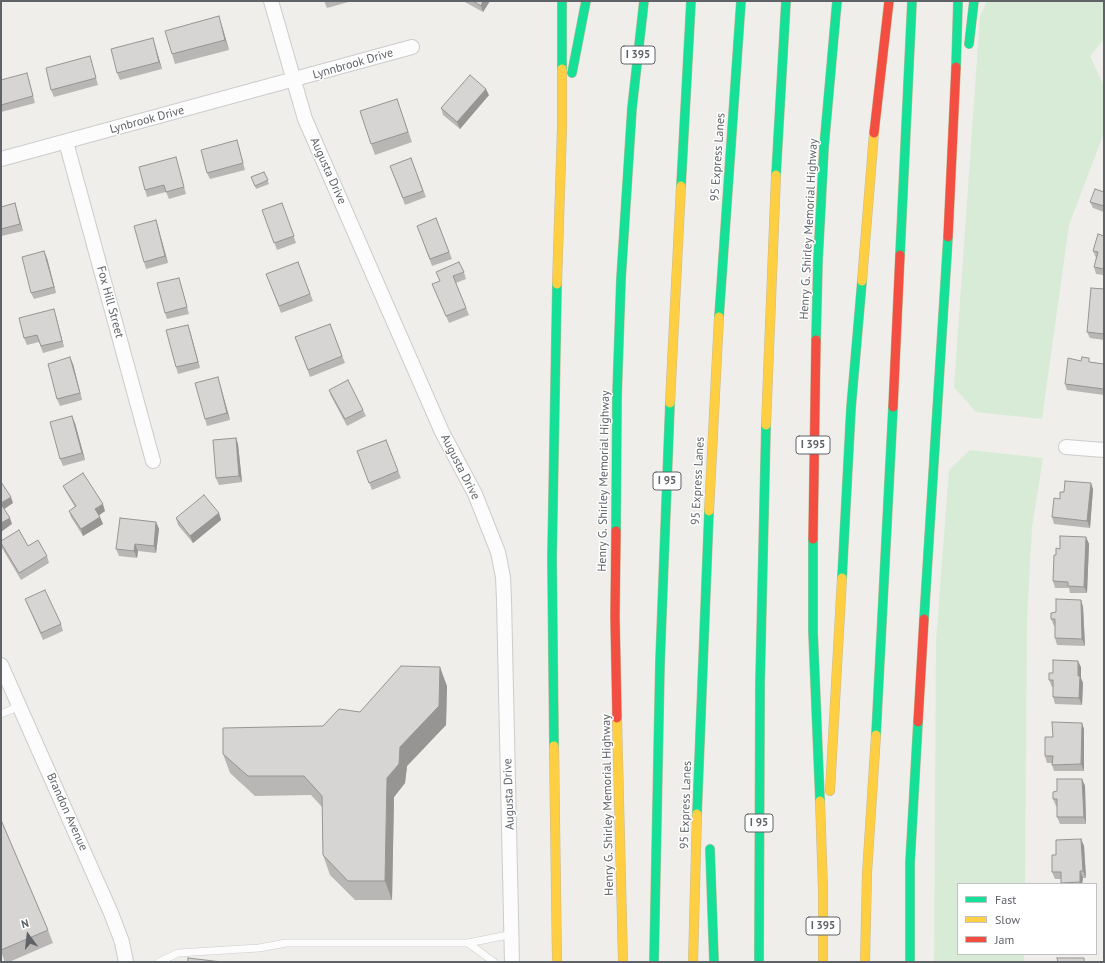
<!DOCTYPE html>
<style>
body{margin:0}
#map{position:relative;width:1105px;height:963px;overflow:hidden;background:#efeeea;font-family:"PT Sans",sans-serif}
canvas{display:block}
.frame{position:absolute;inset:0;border:2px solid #5f6368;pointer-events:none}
.legend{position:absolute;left:957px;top:883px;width:140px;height:72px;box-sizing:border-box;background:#fff;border:1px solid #bfc1c3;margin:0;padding:5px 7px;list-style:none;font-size:12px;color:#5f6368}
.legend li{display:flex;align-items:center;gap:8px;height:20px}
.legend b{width:20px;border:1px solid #bfc1c3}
.north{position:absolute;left:8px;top:915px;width:40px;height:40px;-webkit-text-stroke:3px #fff;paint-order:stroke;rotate:345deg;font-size:11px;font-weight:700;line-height:16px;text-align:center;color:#5f6368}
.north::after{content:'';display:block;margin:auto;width:14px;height:18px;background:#5f6368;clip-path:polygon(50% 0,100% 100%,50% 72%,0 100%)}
</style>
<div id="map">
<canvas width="1105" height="963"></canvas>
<div class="frame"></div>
<ul class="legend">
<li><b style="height:5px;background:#16e098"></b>Fast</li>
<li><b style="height:5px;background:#ffcf43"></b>Slow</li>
<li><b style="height:5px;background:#f24e42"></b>Jam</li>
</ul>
<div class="north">N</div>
</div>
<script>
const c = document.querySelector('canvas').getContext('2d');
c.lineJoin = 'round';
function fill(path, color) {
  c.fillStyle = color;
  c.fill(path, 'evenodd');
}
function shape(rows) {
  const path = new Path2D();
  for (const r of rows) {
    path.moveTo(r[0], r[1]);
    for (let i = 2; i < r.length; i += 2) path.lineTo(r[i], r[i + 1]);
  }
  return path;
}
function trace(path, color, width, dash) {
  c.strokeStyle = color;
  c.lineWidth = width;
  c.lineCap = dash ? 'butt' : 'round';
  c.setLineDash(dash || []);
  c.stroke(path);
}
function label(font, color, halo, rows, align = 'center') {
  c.font = font + ' "PT Sans",sans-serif';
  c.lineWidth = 3;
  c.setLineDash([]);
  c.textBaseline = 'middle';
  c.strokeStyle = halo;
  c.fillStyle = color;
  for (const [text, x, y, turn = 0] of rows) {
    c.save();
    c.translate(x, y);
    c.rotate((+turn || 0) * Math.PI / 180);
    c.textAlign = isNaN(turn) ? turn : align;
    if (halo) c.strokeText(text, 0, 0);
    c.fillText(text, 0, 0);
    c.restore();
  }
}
fill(shape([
 [987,1,1104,1,1104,39,1090,56,1104,86,1104,133,1069,225,1042,419,976,412,954,387,980,16],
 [970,450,1043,458,1032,527,1027,619,1025,884,958,884,958,954,1024,954,1024,962,934,962,936,641,949,470]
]), '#d8ebd6');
const lane = shape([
 [1,714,20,706],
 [468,943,494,962],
 [159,962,178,953,259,948,286,943,468,943,513,934]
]);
const street = shape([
 [271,1,305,119,442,432,475,494,498,552,503,577,504,600,512,962],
 [66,142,153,461],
 [1,159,412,47],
 [1066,447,1104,450],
 [1,665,111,913,122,942,126,962]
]);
const fast = shape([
 [562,1,562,69],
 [969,44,974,1],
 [956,67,958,1],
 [572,73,586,1],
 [776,175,786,1],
 [681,186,691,1],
 [900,255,912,1],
 [719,317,741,1],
 [816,340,818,260,824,147,837,1],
 [616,531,617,396,621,279,632,108,644,1],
 [813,539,813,631,820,801],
 [842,578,851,408,862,281],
 [924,619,948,237],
 [876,735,893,407],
 [554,746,552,558,557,284],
 [697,814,709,511],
 [710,849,714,962],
 [654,962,660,662,670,403],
 [759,962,760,684,766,425],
 [910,962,910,863,918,722]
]);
const slow = shape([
 [862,281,874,133],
 [557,284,562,128,562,69],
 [670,403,681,186],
 [766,425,776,175],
 [709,511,719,317],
 [617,718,623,962],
 [554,746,557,962],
 [830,791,842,578],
 [820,801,823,890,823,962],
 [693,962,697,814],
 [865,962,867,873,876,735]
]);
const jam = shape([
 [874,133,889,1],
 [948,237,956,67],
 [893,407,900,255],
 [616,531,615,617,617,718],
 [813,539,816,340],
 [918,722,924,619]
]);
trace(lane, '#cbcccc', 8);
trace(street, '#cbcccc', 16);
trace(fast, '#c8b996', 10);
trace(slow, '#c8b996', 10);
trace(jam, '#c8b996', 10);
trace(lane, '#fdfcfc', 7);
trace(street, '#fdfcfc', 14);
trace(fast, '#16e098', 9);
trace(slow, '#ffcf43', 9);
trace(jam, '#f24e42', 9);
fill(shape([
 [324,1,352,1,327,8],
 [463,1,490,1,483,12],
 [222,26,229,50,175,64,172,54],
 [155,45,162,69,120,80,117,73],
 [92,63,98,85,54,97,51,90],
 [1,80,29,80,35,103,1,112],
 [489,95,460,129,443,115,441,108],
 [397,99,412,142,375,155,371,144],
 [239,147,245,170,210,179,207,173],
 [176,157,178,164,186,194,169,199,166,192,147,197,145,190],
 [411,158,426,197,405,205,390,166],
 [264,172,269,184,256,189,251,177],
 [1104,192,1104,212,1093,208,1090,202],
 [15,203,23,231,1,236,1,207],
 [282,203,296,243,277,250,262,210],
 [436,218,452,259,432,266,417,226],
 [156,220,158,227,168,263,146,269,144,262],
 [1104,236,1104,275,1096,274,1094,267,1096,258,1093,251],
 [47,258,56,293,34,299,31,293],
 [298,262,313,301,281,313,266,274],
 [464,272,466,279,456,283,469,315,449,323,432,284],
 [181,284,189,314,167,319,165,313],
 [1104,289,1104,340,1090,338,1087,332],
 [56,316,64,347,43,353,39,342,27,345,24,338],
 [330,324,345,363,310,377,295,337],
 [190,331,200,368,178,374,176,367],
 [1090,362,1104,364,1104,395,1067,390,1065,384],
 [73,364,82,400,60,406,57,399],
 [220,384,230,420,207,426,205,419],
 [329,390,363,410,366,416,347,426,331,396],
 [75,423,85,460,63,466,60,459],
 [236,438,238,444,242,482,219,485,216,478],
 [386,440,401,478,372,490,357,451],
 [63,486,105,511,99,515,103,524,83,536,71,517,69,511,75,507,66,492],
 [1093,489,1090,528,1054,524,1052,517,1060,499],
 [219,513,221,520,193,543,178,525,176,518],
 [156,522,159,529,156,553,138,551,137,558,119,556,116,549],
 [1086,537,1089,544,1087,593,1070,593,1069,588,1055,588,1053,581,1056,555,1060,549],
 [1,541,28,546,47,556,49,563,21,580,2,548,1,544],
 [25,599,61,624,63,631,43,640,28,606],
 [1081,600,1083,607,1085,646,1057,645,1055,638,1055,626,1054,626,1051,619],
 [1081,667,1081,678,1083,683,1082,705,1055,704,1053,697,1053,687,1052,687,1049,680,1053,673],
 [447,686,446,725,407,766,405,783,394,797,392,900,355,900,330,875,323,855,322,807,311,795,255,796,230,773,223,754,323,726,360,712],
 [1084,729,1084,771,1054,771,1052,765,1052,763,1047,763,1045,756,1053,737],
 [1082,779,1085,786,1086,824,1060,824,1057,817,1057,806,1056,806,1053,799],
 [1,820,48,930,53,943,9,962,5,962,1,952],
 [1081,839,1084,846,1086,878,1083,878,1082,884,1061,884,1061,879,1055,879,1052,872,1056,855]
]), '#b8b7b5');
fill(shape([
 [483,1,490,1,483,12,481,6],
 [219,16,222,26,229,50,225,40],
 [153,38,155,45,162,69,159,62],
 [486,89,489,95,460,129,457,122],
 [15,203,23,231,20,224],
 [156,220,158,227,168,263,165,256],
 [44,251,47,258,56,293,54,287],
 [54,309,56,316,64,347,62,341],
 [188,325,190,331,200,368,198,362],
 [70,357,73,364,82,400,80,393],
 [218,377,220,384,230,420,227,413],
 [72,416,75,423,85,460,82,453],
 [236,438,238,444,242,482,239,476],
 [1091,483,1093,489,1090,528,1087,521],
 [11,497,13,503,3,510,1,503],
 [103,504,105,511,98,516,95,509],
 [219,513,221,520,193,543,190,536],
 [100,517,103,524,83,536,81,529],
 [10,518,12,524,1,532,1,523],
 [156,522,159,529,156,553,154,546],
 [1086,537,1089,544,1087,593,1084,587],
 [135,544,138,551,137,558,134,551],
 [1081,600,1083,607,1085,646,1082,639],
 [1078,661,1081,667,1081,678,1083,683,1082,705,1079,698],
 [440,667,447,686,446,725,407,766,405,783,394,797,392,900,385,881,387,778,400,747],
 [1082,723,1084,729,1084,771,1081,764],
 [1082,779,1085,786,1086,824,1084,817],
 [1081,839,1084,846,1086,878,1083,871],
 [1080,871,1083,878,1082,884,1080,884]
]), '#969594');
const building = shape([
 [473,1,483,1,481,6,473,1],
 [219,16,225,40,172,54,165,31,219,16],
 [153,38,159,62,117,73,111,49,153,38],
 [90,56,96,78,51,90,46,68,90,56],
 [27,73,33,96,1,105,1,80,27,73],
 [470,75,486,89,457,122,441,108,470,75],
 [397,99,408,132,371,144,360,111,397,99],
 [237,140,243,163,207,173,201,150,237,140],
 [176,157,184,187,166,192,164,185,145,190,139,167,176,157],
 [411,158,423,191,403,198,390,166,411,158],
 [264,172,268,180,255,186,251,177,264,172],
 [1095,189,1104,192,1104,206,1090,202,1095,189],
 [15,203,20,224,1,229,1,207,15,203],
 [282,203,294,236,274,243,262,210,282,203],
 [436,218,449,252,430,259,417,226,436,218],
 [156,220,165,256,144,262,134,226,156,220],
 [1098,234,1104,236,1104,269,1094,267,1098,252,1093,251,1098,234],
 [44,251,54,287,31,293,22,257,44,251],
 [298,262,310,294,279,306,266,274,298,262],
 [459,262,464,272,453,276,466,308,446,316,432,284,440,281,436,272,459,262],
 [179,278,187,307,165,313,157,283,179,278],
 [1091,288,1104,289,1104,334,1087,332,1091,288],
 [54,309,62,341,41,346,37,335,24,338,19,318,54,309],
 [330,324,342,356,308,370,295,337,330,324],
 [188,325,198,362,176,367,166,330,188,325],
 [70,357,80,393,57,399,48,364,70,357],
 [1082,357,1089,358,1089,362,1104,364,1104,389,1065,384,1068,358,1081,361,1082,357],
 [218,377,227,413,205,419,195,383,218,377],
 [348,380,363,410,345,419,329,390,348,380],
 [72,416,82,453,60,459,50,422,72,416],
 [236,438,239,476,216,478,213,440,236,438],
 [386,440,398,471,369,483,357,451,386,440],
 [83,473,103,504,95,509,100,517,81,529,69,511,76,506,63,486,83,473],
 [1065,481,1091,483,1087,521,1052,517,1054,498,1060,499,1060,492,1064,492,1065,481],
 [1,482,11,497,1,503,1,482],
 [204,495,219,513,190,536,176,518,204,495],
 [1,504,10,518,1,523,1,504],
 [120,518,156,522,154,546,135,544,134,551,116,549,120,518],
 [19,530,28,546,38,540,47,556,19,573,1,543,1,541,19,530],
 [1060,536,1086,537,1084,587,1068,586,1068,582,1053,581,1054,555,1056,555,1056,548,1060,549,1060,536],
 [45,590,61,624,41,633,25,599,45,590],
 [1056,599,1081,600,1082,639,1055,638,1055,619,1051,619,1051,613,1056,612,1056,599],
 [1053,660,1078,661,1078,676,1080,676,1079,698,1053,697,1053,680,1049,680,1049,673,1053,673,1053,660],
 [401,666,440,667,439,706,400,747,399,764,387,778,385,881,348,881,323,855,322,796,304,776,248,776,223,754,223,728,323,726,339,709,360,712,401,666],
 [1052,722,1082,723,1081,764,1052,765,1053,756,1045,756,1045,737,1053,737,1052,722],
 [1057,779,1082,779,1084,817,1057,817,1057,799,1053,799,1053,792,1057,791,1057,779],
 [1,820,48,930,1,950,1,820],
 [1081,839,1083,871,1080,871,1080,882,1061,883,1061,872,1052,872,1052,855,1056,855,1056,840,1081,839],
 [188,958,222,962,188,962,188,958],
 [1057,958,1084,958,1084,962,1058,962,1057,958]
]);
fill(building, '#d6d5d3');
trace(building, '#969594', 1);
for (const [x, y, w] of [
 [638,55,34],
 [813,445,34],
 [667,481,28],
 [759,823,28],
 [823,926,34]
]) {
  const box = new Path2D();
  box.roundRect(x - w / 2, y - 9, w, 18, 3);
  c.fillStyle = '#fff';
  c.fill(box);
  trace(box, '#5f6368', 1);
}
label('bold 11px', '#5f6368', null, [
 ["I 395",638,55],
 ["I 395",813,445],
 ["I 95",667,481],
 ["I 95",759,823],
 ["I 395",823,926]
]);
label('12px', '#5f6368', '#fff', [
 ["Lynnbrook Drive",353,64,-16],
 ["Lynbrook Drive",147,120,-15],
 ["95 Express Lanes",718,157,-86],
 ["Augusta Drive",328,171,66],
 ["Henry G. Shirley Memorial Highway",809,229,-87],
 ["Fox Hill Street",110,302,75],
 ["Augusta Drive",460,467,63],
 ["Henry G. Shirley Memorial Highway",604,481,-89],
 ["95 Express Lanes",698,481,-87],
 ["Augusta Drive",509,794,-92],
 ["Henry G. Shirley Memorial Highway",608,805,-91],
 ["95 Express Lanes",686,805,-88],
 ["Brandon Avenue",67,812,66]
]);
</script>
